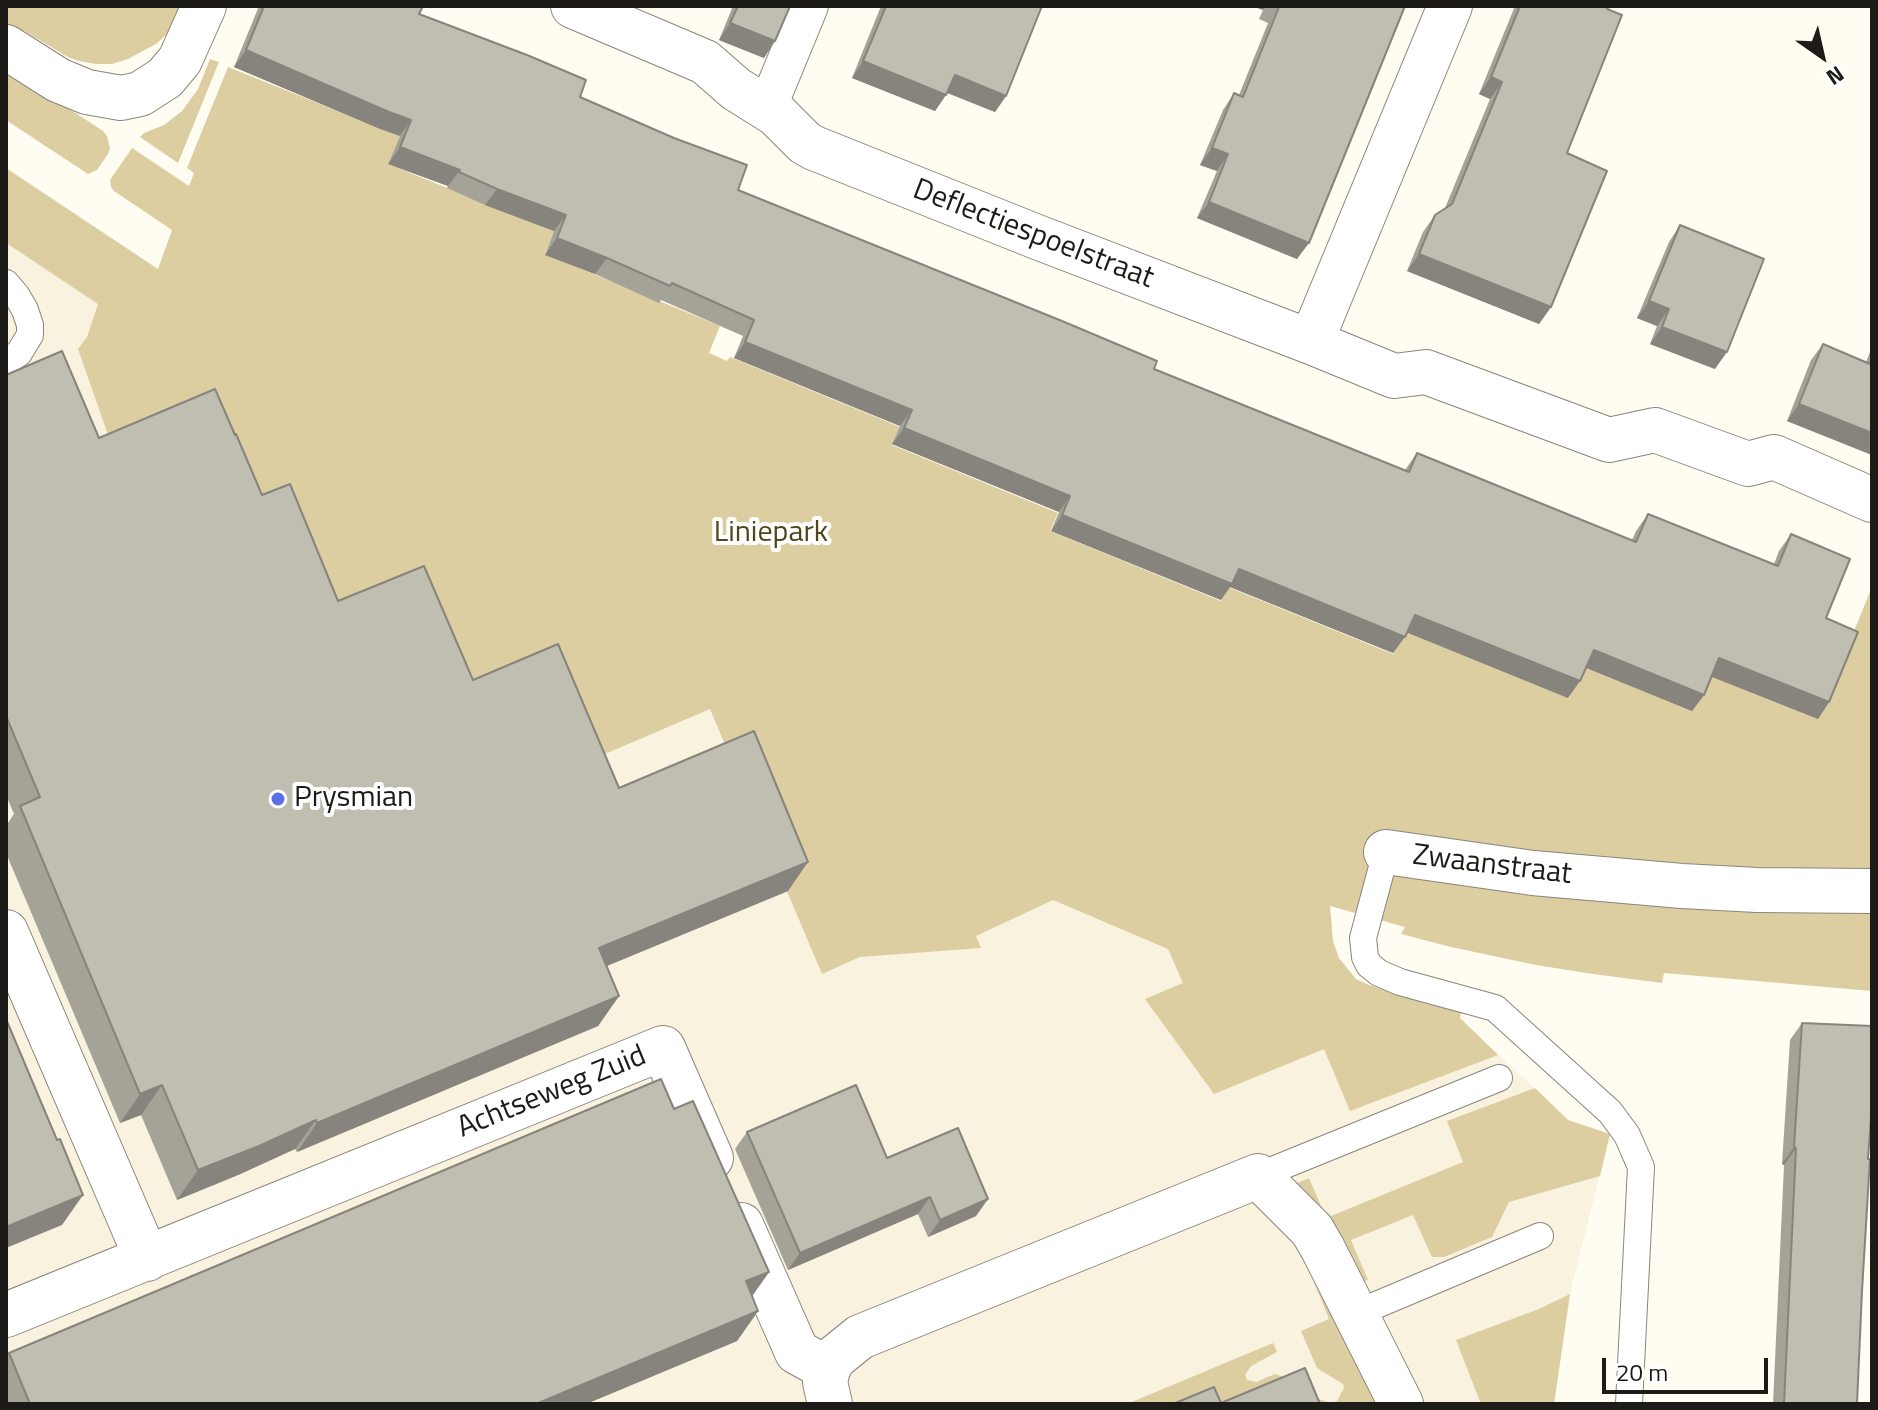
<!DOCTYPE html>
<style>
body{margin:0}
#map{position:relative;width:1878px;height:1410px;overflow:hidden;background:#fffcf2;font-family:"Titillium Web",sans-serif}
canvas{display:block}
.frame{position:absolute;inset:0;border:8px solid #1c1b17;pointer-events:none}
.north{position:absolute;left:1782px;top:16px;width:80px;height:80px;-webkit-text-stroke:6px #fff;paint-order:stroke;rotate:146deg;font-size:22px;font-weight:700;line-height:32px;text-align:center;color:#1c1b17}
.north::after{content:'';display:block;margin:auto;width:28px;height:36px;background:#1c1b17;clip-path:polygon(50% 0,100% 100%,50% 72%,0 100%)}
.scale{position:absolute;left:1602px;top:1358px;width:166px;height:36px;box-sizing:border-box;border:4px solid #1c1b17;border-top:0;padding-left:10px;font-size:24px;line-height:28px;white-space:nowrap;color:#1c1b17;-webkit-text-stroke:6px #fff;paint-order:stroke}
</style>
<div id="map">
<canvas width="1878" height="1410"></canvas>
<div class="frame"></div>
<div class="north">N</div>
<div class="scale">20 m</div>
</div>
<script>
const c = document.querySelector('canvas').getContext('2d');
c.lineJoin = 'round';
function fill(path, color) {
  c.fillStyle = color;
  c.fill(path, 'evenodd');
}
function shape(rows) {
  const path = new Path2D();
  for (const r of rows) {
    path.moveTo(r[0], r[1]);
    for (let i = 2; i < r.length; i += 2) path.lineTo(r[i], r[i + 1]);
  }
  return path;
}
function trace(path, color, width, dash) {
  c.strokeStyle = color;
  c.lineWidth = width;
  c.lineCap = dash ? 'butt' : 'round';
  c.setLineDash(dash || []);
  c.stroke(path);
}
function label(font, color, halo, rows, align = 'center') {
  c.font = font + ' "Titillium Web",sans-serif';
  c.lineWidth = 8;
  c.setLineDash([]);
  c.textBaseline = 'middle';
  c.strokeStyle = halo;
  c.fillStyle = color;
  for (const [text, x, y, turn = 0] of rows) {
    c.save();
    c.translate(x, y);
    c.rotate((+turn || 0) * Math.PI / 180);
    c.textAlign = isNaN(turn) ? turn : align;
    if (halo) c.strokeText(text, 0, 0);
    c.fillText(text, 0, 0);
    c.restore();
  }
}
fill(shape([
 [6,243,32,261,1368,1020,1460,1018,1568,1120,1610,1134,1571,1289,1554,1404,6,1404]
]), '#f8f2de');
fill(shape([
 [6,6,182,6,168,33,156,44,128,59,112,64,96,64,79,61,68,57,24,31,6,25],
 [210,59,219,62,178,163,140,137,144,133,164,125,182,111,198,89],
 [6,67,103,131,107,136,110,148,108,154,97,170,88,174,6,120],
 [228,67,400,136,388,164,554,231,545,254,720,326,709,353,727,361,730,357,900,427,892,445,1058,513,1050,531,1221,601,1228,587,1393,654,1403,631,1569,698,1582,666,1708,674,1818,719,1872,587,1872,991,1664,973,1662,983,1593,974,1536,965,1451,947,1401,934,1405,927,1330,906,1333,941,1339,958,1356,979,1369,985,1461,1012,1460,1018,1498,1055,1350,1111,1324,1049,1214,1094,1145,999,1183,983,1168,949,1053,900,976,936,981,948,860,957,822,974,710,709,577,766,452,710,318,629,113,449,78,349,87,337,98,304,6,243,6,168,158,269,172,230,114,191,111,187,110,180,132,148,189,186,194,173,187,168],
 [1535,1088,1568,1120,1610,1134,1600,1176,1509,1202,1492,1237,1444,1257,1432,1257,1413,1215,1351,1240,1368,1280,1361,1282,1295,1184,1309,1178,1326,1218,1463,1162,1447,1121],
 [1316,1280,1383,1404,1127,1404,1273,1343,1277,1352,1251,1366,1245,1375,1247,1380,1256,1382,1275,1374,1285,1377,1309,1378,1312,1381,1312,1389,1316,1398,1330,1403,1337,1401,1344,1388,1343,1384,1317,1368,1301,1331,1329,1319,1314,1282],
 [1570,1294,1554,1404,1481,1404,1456,1340,1539,1309]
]), '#ddcea2');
const service = shape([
 [6,283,17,296,25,310,30,325,30,335,19,353,6,362],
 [1386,852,1363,938,1365,957,1369,965,1379,973,1400,982,1495,1008,1610,1112,1627,1135,1641,1167,1629,1404],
 [1258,1176,1499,1078],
 [1355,1314,1540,1236]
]);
const pedestrian = shape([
 [767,108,809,6]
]);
const minor = shape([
 [573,6,705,62,736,89,776,114,805,143,814,148,1037,237,1311,342,1394,376,1426,372,1609,440,1655,430,1748,464,1774,457,1872,500],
 [6,47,58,80,87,92,121,98,140,94,165,78,180,60,204,6],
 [1311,342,1450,6],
 [1386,852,1533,873,1682,886,1757,890,1872,891],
 [6,932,147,1259],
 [741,1225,797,1352,828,1369],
 [6,1315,663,1048,711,1158],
 [830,1404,825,1382,828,1369,834,1358,860,1337,1258,1176,1312,1230,1323,1249,1401,1404]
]);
trace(service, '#89857b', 28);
trace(pedestrian, '#89857b', 40);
trace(minor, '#89857b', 46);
trace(service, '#fff', 26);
trace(pedestrian, '#fff', 38);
trace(minor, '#fff', 44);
fill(shape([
 [259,6,423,6,419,14,580,97,738,190,1154,369,1405,470,1417,453,1632,540,1636,531,1648,514,1774,564,1779,551,1791,534,1826,618,1829,702,1818,719,1711,676,1704,695,1692,711,1586,668,1568,698,1407,632,1393,653,1230,587,1221,600,1051,531,1059,512,892,444,900,426,734,358,743,336,661,300,659,303,595,274,545,255,554,231,485,205,447,188,448,186,388,164,400,136,378,128,234,67],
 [733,6,790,6,775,41,764,58,719,40],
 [881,6,1042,6,1006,96,995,112,947,93,935,111,852,78],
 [1252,6,1405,6,1297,259,1197,218,1217,171,1200,165,1223,110,1234,93,1239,95,1268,23,1259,19,1263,10],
 [1515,6,1609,6,1567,153,1551,307,1539,324,1407,271,1423,232,1435,215,1445,208,1490,99,1479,94],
 [1680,225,1715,369,1650,344,1657,326,1637,318,1669,242],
 [1823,344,1866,362,1872,347,1872,455,1787,421,1811,360],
 [6,375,99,438,262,495,338,601,473,680,619,788,788,891,606,966,619,996,598,1026,297,1152,295,1149,238,1175,177,1200,141,1115,120,1123,6,853,6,826,14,814,6,795],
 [1802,1023,1862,1291,1857,1404,1773,1404,1784,1165,1782,1164,1790,1040],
 [674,1109,769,1272,752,1296,758,1311,737,1341,586,1404,6,1404,6,1357,9,1353],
 [747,1132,887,1158,976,1216,928,1237,918,1214,788,1270,735,1149]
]), '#a5a398');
fill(shape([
 [1252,6,1266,6,1263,10],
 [730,23,775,41,764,58,719,40],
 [246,50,411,120,400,136,378,128,234,67],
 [863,61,946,95,935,111,852,78],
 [955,75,1006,96,995,112,943,91],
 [1491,77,1502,82,1490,99,1479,94],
 [400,147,460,170,448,186,388,164],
 [1212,148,1228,154,1217,171,1200,165],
 [497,189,566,215,554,231,485,205],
 [1209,202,1309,243,1297,259,1197,218],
 [557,238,607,258,595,274,545,255],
 [1419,254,1551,307,1539,324,1407,271],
 [1649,301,1669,309,1657,326,1637,318],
 [1662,327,1727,352,1715,369,1650,344],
 [745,342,912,410,900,426,734,358],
 [1799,404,1872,433,1872,455,1787,421],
 [904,428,1070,496,1059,512,892,444],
 [1062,515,1239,569,1405,637,1393,653,1230,587,1221,600,1051,531],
 [1415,615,1580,681,1568,698,1403,631],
 [1594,650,1704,695,1692,711,1582,666],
 [1719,658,1829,702,1818,719,1707,675],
 [808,862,788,891,578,978,599,948],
 [619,996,598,1026,297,1152,317,1123],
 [162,1085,141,1115,120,1123,140,1094],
 [316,1120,295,1149,238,1175,177,1200,198,1170],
 [1794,1147,1796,1148,1784,1165,1782,1164],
 [83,1195,62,1225,6,1248,6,1227],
 [930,1197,918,1214,788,1270,800,1253],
 [988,1199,976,1216,928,1237,940,1220],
 [769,1272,748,1302,746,1281],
 [758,1311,737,1341,586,1404,536,1404]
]), '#86847c');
const building = shape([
 [264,6,423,6,419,14,527,55,586,80,580,97,674,138,747,165,738,190,1062,321,1157,361,1154,369,1409,472,1417,453,1636,542,1648,514,1778,566,1791,534,1850,559,1826,618,1858,632,1829,702,1719,658,1704,695,1594,650,1580,681,1415,615,1405,637,1239,569,1232,584,1062,515,1070,496,904,428,912,410,745,342,754,320,672,283,670,286,607,258,557,238,566,215,497,189,459,172,460,170,400,147,411,120,389,112,246,50,264,6],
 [738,6,790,6,775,41,730,23,738,6],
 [886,6,1042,6,1006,96,955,75,946,95,863,61,886,6],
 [1278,6,1405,6,1309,243,1209,202,1228,154,1212,148,1234,93,1243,97,1279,7,1278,6],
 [1520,6,1609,6,1607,9,1622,15,1567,153,1607,171,1551,307,1419,254,1435,215,1452,204,1502,82,1491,77,1520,6],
 [1680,225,1764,259,1727,352,1662,327,1669,309,1649,301,1680,225],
 [1823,344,1870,364,1872,359,1872,433,1799,404,1823,344],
 [62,351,99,438,215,389,235,435,236,434,262,495,290,484,338,601,424,566,473,680,558,644,619,788,754,731,808,862,599,948,619,996,317,1123,316,1120,259,1146,198,1170,162,1085,140,1094,20,806,40,797,6,716,6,375,62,351],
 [6,1019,57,1140,60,1139,83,1195,6,1227,6,1019],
 [1802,1023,1872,1026,1872,1103,1868,1159,1870,1159,1862,1291,1857,1404,1784,1404,1796,1148,1794,1147,1802,1023],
 [661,1079,674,1109,693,1101,769,1272,746,1281,758,1311,536,1404,30,1404,9,1353,661,1079],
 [856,1085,887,1158,958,1128,988,1199,940,1220,930,1197,800,1253,747,1132,856,1085],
 [1305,1368,1320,1404,1173,1404,1214,1387,1221,1403,1305,1368]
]);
fill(building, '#c0bdb1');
trace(building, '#86847c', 2);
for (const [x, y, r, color] of [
 [278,799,8,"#586fe5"]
]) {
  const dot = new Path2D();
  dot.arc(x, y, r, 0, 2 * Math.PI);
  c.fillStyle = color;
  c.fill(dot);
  trace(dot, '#fff', 3);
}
label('30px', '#1c1b17', '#fff', [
 ["Deflectiespoelstraat",1033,235,21],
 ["Zwaanstraat",1492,866,7],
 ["Achtseweg Zuid",552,1093,-22]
]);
label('30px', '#52441b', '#fff', [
 ["Liniepark",771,534]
]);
label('30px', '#1c1b17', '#fff', [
 ["Prysmian",294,799]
], 'left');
</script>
